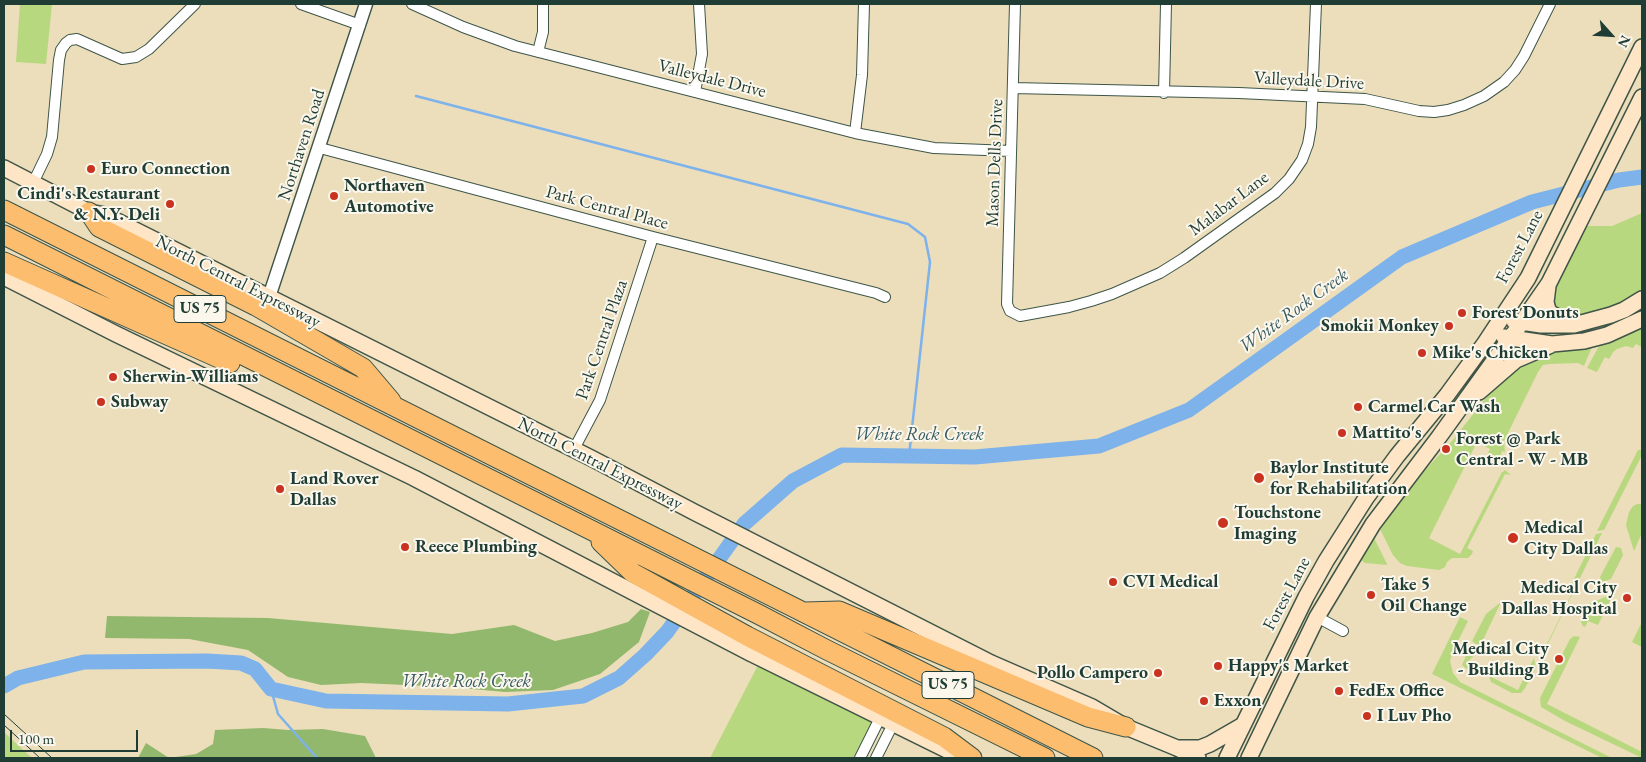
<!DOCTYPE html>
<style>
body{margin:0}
#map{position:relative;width:1646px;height:762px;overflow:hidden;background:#ecdebb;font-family:"EB Garamond",serif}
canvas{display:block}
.frame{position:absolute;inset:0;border:5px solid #1f3d34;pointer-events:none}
.north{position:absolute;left:1586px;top:10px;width:50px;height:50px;-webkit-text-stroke:4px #fbf7ec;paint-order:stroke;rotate:116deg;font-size:14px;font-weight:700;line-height:20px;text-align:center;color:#1f3d34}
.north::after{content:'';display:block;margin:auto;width:18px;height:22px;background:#1f3d34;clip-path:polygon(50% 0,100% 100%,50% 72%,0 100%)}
.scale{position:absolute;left:10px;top:730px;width:128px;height:22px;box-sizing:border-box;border:2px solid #1f3d34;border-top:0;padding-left:6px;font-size:15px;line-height:18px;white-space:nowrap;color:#1f3d34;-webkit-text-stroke:4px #fbf7ec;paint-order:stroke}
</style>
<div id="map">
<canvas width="1646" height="762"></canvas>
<div class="frame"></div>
<div class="north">N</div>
<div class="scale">100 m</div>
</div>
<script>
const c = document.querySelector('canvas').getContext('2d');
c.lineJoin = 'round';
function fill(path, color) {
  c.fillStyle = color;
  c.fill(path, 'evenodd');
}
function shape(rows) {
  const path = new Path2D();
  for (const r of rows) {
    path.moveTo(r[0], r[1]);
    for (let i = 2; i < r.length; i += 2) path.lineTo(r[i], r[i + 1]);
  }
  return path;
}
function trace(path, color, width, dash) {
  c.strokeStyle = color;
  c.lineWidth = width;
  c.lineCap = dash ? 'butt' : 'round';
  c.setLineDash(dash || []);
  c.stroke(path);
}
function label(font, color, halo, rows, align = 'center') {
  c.font = font + ' "EB Garamond",serif';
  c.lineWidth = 4;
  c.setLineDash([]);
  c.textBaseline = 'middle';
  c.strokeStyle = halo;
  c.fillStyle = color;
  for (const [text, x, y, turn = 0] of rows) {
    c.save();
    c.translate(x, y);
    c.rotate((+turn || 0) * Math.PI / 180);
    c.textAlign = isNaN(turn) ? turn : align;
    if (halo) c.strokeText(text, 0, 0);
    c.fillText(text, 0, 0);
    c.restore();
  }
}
fill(shape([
 [20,4,52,4,46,64,16,62],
 [1642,213,1642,291,1603,311,1577,318,1558,316,1550,292,1587,226,1612,226],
 [1642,329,1642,347,1636,344,1633,348,1626,346,1617,349,1613,352,1609,359,1605,357,1597,372,1587,368,1599,346],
 [1592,347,1584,366,1578,363,1549,364,1543,365,1538,372,1504,441,1505,452,1502,451,1500,458,1506,462,1510,468,1496,463,1493,467,1483,462,1490,449,1477,442,1429,538,1460,554,1502,472,1503,472,1505,470,1511,475,1505,474,1467,548,1473,551,1472,554,1468,558,1452,558,1447,562,1445,567,1439,570,1407,566,1400,563,1393,555,1380,529,1416,480,1452,441,1493,389,1504,381,1507,375,1521,365,1553,352],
 [1638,450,1642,450,1642,455,1604,530,1597,531],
 [1637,504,1642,504,1642,533,1634,551,1626,525,1629,512,1633,506],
 [1602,533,1540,660,1539,660,1575,587,1571,585,1596,534],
 [1374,538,1387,564,1387,565,1365,563,1361,560],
 [1616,547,1621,548,1623,555,1611,579,1603,582,1601,580,1600,577],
 [1614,593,1598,625,1588,621,1585,627,1583,626,1581,622,1589,604],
 [1501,602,1482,642,1483,643,1480,645,1476,644,1472,641,1486,614],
 [1460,617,1468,621,1453,651,1450,661,1453,673,1460,682,1612,758,1602,758,1432,674],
 [1642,622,1642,647,1632,642],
 [1574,636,1580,637,1547,704,1642,752,1642,758,1565,721,1541,707,1540,698,1570,639],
 [1468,651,1475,654,1468,662,1471,673,1462,665],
 [1534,658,1536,668,1525,688,1521,693,1512,693,1491,682,1489,676,1518,690],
 [758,665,873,722,854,758,710,758],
 [4,732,32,758,4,758]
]), '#b8d87f');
fill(shape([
 [641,609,650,612,639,642,600,674,553,690,505,692,450,687,361,683,321,685,288,677,248,650,189,639,105,638,107,616,268,618,452,634,514,625,555,641,592,633,628,622],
 [263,728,288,730,323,729,365,736,376,758,138,758,146,743,169,758,196,754,213,744,215,730]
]), '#92b86e');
trace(shape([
 [416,96,908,224,925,237,930,262,909,456],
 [271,689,278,714,317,758]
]), '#7db2eb', 2.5);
trace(shape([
 [4,686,18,678,84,662,207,661,241,663,255,669,271,689,326,701,508,704,583,696,619,678,645,655,667,632,744,524,793,481,842,455,975,457,1099,446,1189,410,1402,257,1532,202,1619,180,1642,177]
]), '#7db2eb', 15);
const minor = shape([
 [301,4,360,25],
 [412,4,463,27,515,46,855,133,934,148,1011,151],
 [1015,4,1007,304,1010,311,1020,316,1069,307,1091,301,1112,294,1160,273,1184,258,1275,193,1289,179,1302,160,1308,144,1311,127,1316,4],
 [538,52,543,32,543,4],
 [1013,88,1239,93,1365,99,1419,111,1434,112,1448,110,1464,105,1484,96,1504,82,1515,70,1524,56,1550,4],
 [695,92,702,54,699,4],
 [1164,93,1166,4],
 [855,133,862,75,864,4],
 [320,148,653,237,876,293,885,297],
 [33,183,47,154,52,137,59,60,61,50,66,43,70,40,77,39,122,59,136,57,149,49,195,4],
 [574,449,600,400,653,237],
 [1317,617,1343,631],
 [860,758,880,718],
 [876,758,893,724]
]);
const tertiary = shape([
 [269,297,366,4]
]);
const secondary = shape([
 [4,168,89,212,105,215,591,458,694,512,991,663,1092,707,1126,727,1177,748,1198,758],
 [4,277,116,334,414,478,752,654,963,758],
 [1548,286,1546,302,1548,310,1552,314,1562,319,1570,320],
 [1514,321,1541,325,1574,325,1611,315,1624,310,1642,299],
 [1504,337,1552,344,1584,341,1607,335,1642,319],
 [1479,392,1516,360,1551,345],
 [1180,748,1200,748,1210,744,1243,725],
 [1227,758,1306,597,1326,561,1366,498,1397,456,1447,395,1485,343,1528,278,1642,47],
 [1249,758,1317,617,1373,524,1439,437,1522,322,1549,283,1642,97]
]);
const motorway = shape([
 [4,210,1093,758],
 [89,212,99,227,256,306,363,368,391,401],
 [4,235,758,614,827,650,1045,758],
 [4,262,230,363],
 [601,542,633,573,747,636,944,737,972,758],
 [805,612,839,611,1088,717,1126,727]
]);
trace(minor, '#3e5548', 12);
trace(tertiary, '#3e5548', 15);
trace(secondary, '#3e5548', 18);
trace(motorway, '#3e5548', 21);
trace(minor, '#fff', 10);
trace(tertiary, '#fff', 12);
trace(secondary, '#fee5c5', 15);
trace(motorway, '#fcbd6f', 19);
trace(shape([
 [4,714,52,758],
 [4,725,40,758]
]), '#1f3d34', 1);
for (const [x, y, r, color] of [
 [91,169,5,"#c8321e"],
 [334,196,5,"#c8321e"],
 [170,204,5,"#c8321e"],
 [1462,313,5,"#c8321e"],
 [1449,326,5,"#c8321e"],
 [1422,353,5,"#c8321e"],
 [113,377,5,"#c8321e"],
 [101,402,5,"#c8321e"],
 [1358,407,5,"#c8321e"],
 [1342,433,5,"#c8321e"],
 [1446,449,5,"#c8321e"],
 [1259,478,6,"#c8321e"],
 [280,489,5,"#c8321e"],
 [1223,523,6,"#c8321e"],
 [1513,538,6,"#c8321e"],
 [405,547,5,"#c8321e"],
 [1113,582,5,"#c8321e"],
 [1371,595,5,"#c8321e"],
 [1627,598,5,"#c8321e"],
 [1559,659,5,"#c8321e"],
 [1218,666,5,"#c8321e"],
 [1158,673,5,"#c8321e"],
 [1339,691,5,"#c8321e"],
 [1204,701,5,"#c8321e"],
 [1367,716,5,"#c8321e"]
]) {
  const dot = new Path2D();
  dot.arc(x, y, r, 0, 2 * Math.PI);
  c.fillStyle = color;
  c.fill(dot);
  trace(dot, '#fbf7ec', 2);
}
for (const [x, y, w] of [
 [200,309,52],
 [948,685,52]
]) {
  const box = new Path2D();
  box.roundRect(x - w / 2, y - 13.5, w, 27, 4);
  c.fillStyle = '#fbf7ec';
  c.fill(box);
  trace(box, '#1f3d34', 1);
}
label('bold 16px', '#1f3d34', null, [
 ["US 75",200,309],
 ["US 75",948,685]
]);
label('18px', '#1f3d34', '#fbf7ec', [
 ["Valleydale Drive",712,79,14],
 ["Valleydale Drive",1309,81,3],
 ["Northaven Road",302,145,-72],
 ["Mason Dells Drive",995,163,-88],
 ["Malabar Lane",1229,204,-37],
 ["Park Central Place",607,208,15],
 ["Forest Lane",1520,247,-62],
 ["North Central Expressway",238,282,27],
 ["Park Central Plaza",602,340,-71],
 ["North Central Expressway",600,464,27],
 ["Forest Lane",1287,594,-62]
]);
label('bold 18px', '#1f3d34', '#fbf7ec', [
 ["Euro Connection",101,169],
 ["Northaven",344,186],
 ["Automotive",344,207],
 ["Cindi's Restaurant",160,194,"right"],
 ["& N.Y. Deli",160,215,"right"],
 ["Forest Donuts",1472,313],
 ["Smokii Monkey",1439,326,"right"],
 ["Mike's Chicken",1432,353],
 ["Sherwin-Williams",123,377],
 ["Subway",111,402],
 ["Carmel Car Wash",1368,407],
 ["Mattito's",1352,433],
 ["Forest @ Park",1456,439],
 ["Central - W - MB",1456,460],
 ["Baylor Institute",1270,468],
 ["for Rehabilitation",1270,489],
 ["Land Rover",290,479],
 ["Dallas",290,500],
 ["Touchstone",1234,513],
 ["Imaging",1234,534],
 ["Medical",1524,528],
 ["City Dallas",1524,549],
 ["Reece Plumbing",415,547],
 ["CVI Medical",1123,582],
 ["Take 5",1381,585],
 ["Oil Change",1381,606],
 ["Medical City",1617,588,"right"],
 ["Dallas Hospital",1617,609,"right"],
 ["Medical City",1549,649,"right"],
 ["- Building B",1549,670,"right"],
 ["Happy's Market",1228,666],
 ["Pollo Campero",1148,673,"right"],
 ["FedEx Office",1349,691],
 ["Exxon",1214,701],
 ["I Luv Pho",1377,716]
], 'left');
label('italic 19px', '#365a62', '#fbf7ec', [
 ["White Rock Creek",1294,311,-36],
 ["White Rock Creek",919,435],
 ["White Rock Creek",466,682]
]);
</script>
